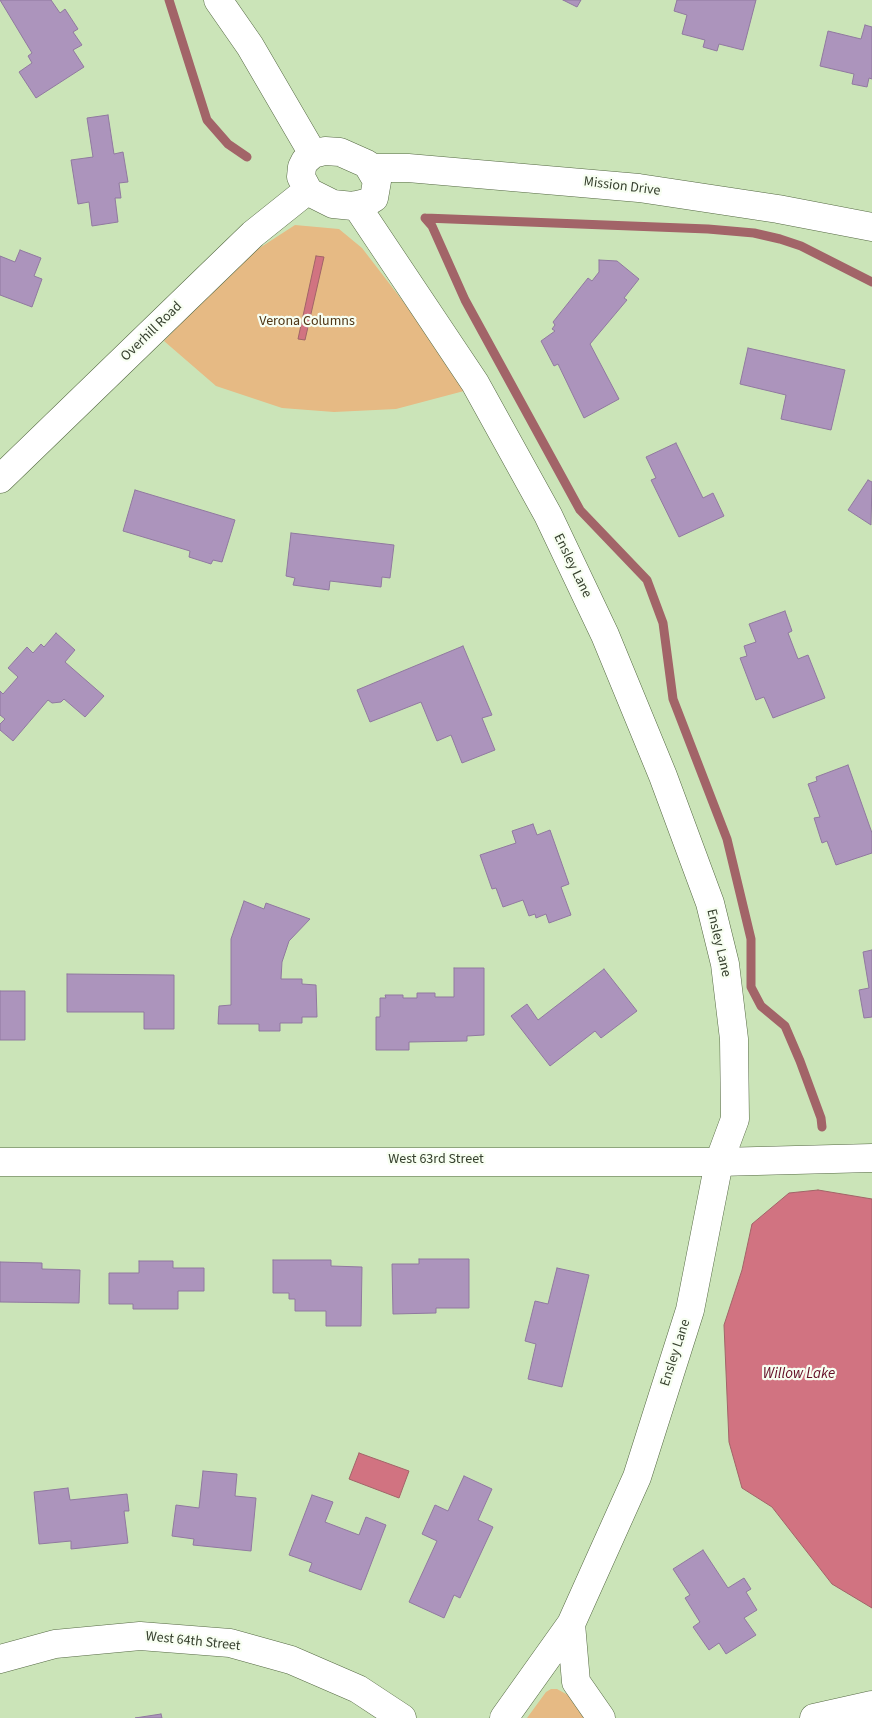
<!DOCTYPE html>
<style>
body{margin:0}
canvas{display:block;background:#cbe4b8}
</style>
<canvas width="872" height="1718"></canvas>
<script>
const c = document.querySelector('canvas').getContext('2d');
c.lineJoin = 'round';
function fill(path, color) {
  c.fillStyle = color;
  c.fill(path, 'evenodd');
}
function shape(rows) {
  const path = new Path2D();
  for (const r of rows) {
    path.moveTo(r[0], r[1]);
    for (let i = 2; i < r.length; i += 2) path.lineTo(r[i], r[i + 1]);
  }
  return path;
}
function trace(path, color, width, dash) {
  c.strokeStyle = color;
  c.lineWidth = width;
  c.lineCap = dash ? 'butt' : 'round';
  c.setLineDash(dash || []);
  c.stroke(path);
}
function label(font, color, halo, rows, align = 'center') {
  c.font = font + ' "Source Sans 3",sans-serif';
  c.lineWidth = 4.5;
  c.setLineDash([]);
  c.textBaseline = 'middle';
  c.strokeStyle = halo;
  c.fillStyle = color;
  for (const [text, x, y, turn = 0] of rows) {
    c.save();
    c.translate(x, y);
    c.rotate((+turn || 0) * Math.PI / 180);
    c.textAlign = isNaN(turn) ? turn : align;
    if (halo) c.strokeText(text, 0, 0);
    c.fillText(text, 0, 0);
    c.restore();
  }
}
fill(shape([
 [295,225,339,229,362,248,439,348,464,391,396,409,334,412,282,408,216,386,164,341,241,260],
 [551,1689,557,1689,568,1695,588,1718,527,1718,546,1692]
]), '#e6ba84');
const water = shape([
 [316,256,324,257,305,340,298,339,316,256],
 [818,1190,872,1199,872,1608,832,1584,772,1507,742,1488,729,1442,724,1325,742,1270,752,1224,789,1193,818,1190],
 [359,1453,409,1471,399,1498,349,1479,359,1453]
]);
fill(water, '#d17381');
trace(water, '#a26468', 1);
trace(shape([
 [169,0,207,120,228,144,247,157],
 [425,218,432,226,465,300,580,510,647,580,663,623,673,699,727,839,751,939,751,987,761,1006,785,1026,800,1061,821,1118,822,1127],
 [425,218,708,229,754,233,780,239,801,246,872,282]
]), '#a26468', 9);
const building = shape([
 [0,0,51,0,60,13,65,9,78,29,73,32,82,45,73,50,84,67,36,98,19,72,32,63,28,56,32,53,0,0],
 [563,0,581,0,577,7,563,0],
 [677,0,756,0,743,50,719,44,717,51,703,47,705,40,682,34,687,15,674,11,677,0],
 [865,25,872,27,872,79,869,78,867,87,852,84,854,74,820,66,828,31,861,39,865,25],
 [108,115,114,154,123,152,128,182,119,183,121,198,115,198,118,222,92,226,89,202,78,204,71,160,93,157,87,118,108,115],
 [20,250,41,258,34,276,42,279,32,307,0,295,0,256,15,262,20,250],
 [599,260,617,261,639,279,624,298,627,300,590,344,619,399,584,418,558,364,554,366,541,341,555,331,552,329,555,325,553,322,588,278,592,281,599,272,599,260],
 [748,348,845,370,831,430,781,419,786,395,740,384,748,348],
 [676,443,703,498,713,493,724,516,679,537,651,480,656,478,646,457,676,443],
 [868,480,872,482,871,525,848,510,868,480],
 [135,490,235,520,222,562,213,560,211,564,189,557,190,551,123,531,135,490],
 [291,533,394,545,390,578,382,577,381,587,330,581,329,590,293,585,295,578,286,576,291,533],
 [785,611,792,631,788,633,798,659,808,655,825,698,773,718,764,697,756,700,740,658,747,656,744,646,756,642,749,624,785,611],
 [56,633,75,650,65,662,104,696,85,717,64,699,61,702,52,703,48,700,13,741,0,730,0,724,5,719,0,715,0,691,3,694,18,677,8,668,27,647,33,653,41,644,44,647,56,633],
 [463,646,492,715,482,718,495,750,462,763,451,735,437,741,421,702,370,722,357,690,463,646],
 [848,765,872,833,872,853,836,865,827,841,822,843,814,818,820,817,808,784,817,781,816,777,848,765],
 [533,824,537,835,550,830,569,884,561,887,571,915,549,923,546,914,536,918,535,914,529,916,523,900,503,907,496,888,492,889,480,855,516,843,512,831,533,824],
 [244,901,264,909,266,903,310,919,289,941,282,962,281,979,302,979,302,984,316,985,317,1017,302,1017,302,1023,280,1023,280,1031,259,1031,259,1024,218,1024,219,1006,231,1005,231,939,244,901],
 [872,950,872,1017,864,1018,859,990,869,988,863,952,872,950],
 [454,968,484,968,484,1035,467,1036,467,1041,409,1042,409,1050,376,1050,376,1017,380,1017,380,998,386,998,385,995,403,995,403,998,417,998,417,993,435,993,435,997,454,997,454,968],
 [604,969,637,1011,601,1038,595,1031,550,1066,511,1016,527,1004,538,1020,604,969],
 [67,974,174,975,174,1029,144,1029,144,1012,67,1012,67,974],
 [0,991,25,991,25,1040,0,1040,0,991],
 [419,1259,469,1259,469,1308,436,1308,436,1313,393,1314,392,1264,419,1264,419,1259],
 [273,1260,331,1260,331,1266,362,1267,361,1326,326,1326,326,1311,295,1311,295,1299,289,1299,289,1293,273,1293,273,1260],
 [139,1261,173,1261,173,1268,204,1268,204,1291,178,1291,178,1309,133,1309,133,1304,109,1304,109,1273,139,1273,139,1261],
 [0,1262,42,1263,42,1269,80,1270,79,1303,0,1302,0,1262],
 [557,1268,589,1275,562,1387,528,1379,536,1344,525,1341,535,1301,548,1304,557,1268],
 [203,1471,237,1474,235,1496,256,1498,251,1551,193,1545,194,1539,172,1536,176,1505,199,1508,203,1471],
 [464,1476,492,1489,478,1520,493,1527,460,1598,454,1595,444,1618,409,1602,437,1541,422,1534,435,1505,448,1511,464,1476],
 [68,1488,70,1500,127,1494,129,1511,124,1511,128,1543,71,1549,71,1541,39,1544,34,1492,68,1488],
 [312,1495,333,1502,325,1522,359,1535,366,1517,386,1525,361,1590,309,1571,312,1563,289,1555,312,1495],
 [703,1550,728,1588,744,1578,751,1589,746,1592,757,1610,744,1618,756,1635,726,1654,719,1643,709,1650,693,1627,700,1622,685,1598,690,1595,673,1569,703,1550],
 [161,1714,162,1718,135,1718,161,1714]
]);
fill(building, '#ac94bc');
trace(building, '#90799f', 1);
const minor = shape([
 [218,0,250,46,313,154],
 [325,151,340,152,367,164,377,181,374,198,366,203,353,206,333,204,309,192,301,177,302,167,305,161,313,154,325,151],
 [370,168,408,168,639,188,778,209,872,227],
 [356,205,475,383,548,515,605,635,663,776,710,903,725,964,734,1039,735,1119,719,1162,690,1310,637,1477,571,1624,504,1718],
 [0,479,253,234,308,190],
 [571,1624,576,1682,601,1718],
 [0,1659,55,1644,140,1636,230,1643,291,1660,358,1689,402,1718],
 [814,1718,872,1705]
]);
const major = shape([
 [0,1162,719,1162,872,1158]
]);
trace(minor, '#556943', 29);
trace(major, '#556943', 29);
trace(minor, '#fff', 28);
trace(major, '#fff', 28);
label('14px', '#36402e', '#f7fef1', [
 ["Mission Drive",622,187,7],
 ["Overhill Road",152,332,-44],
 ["Ensley Lane",572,566,64],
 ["Ensley Lane",718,943,77],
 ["West 63rd Street",436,1160],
 ["Ensley Lane",676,1353,-72],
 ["West 64th Street",193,1642,6]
]);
label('14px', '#4e3514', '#f7fef1', [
 ["Verona Columns",307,322]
]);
label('italic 15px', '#640d25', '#f7fef1', [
 ["Willow Lake",799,1375]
]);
</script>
